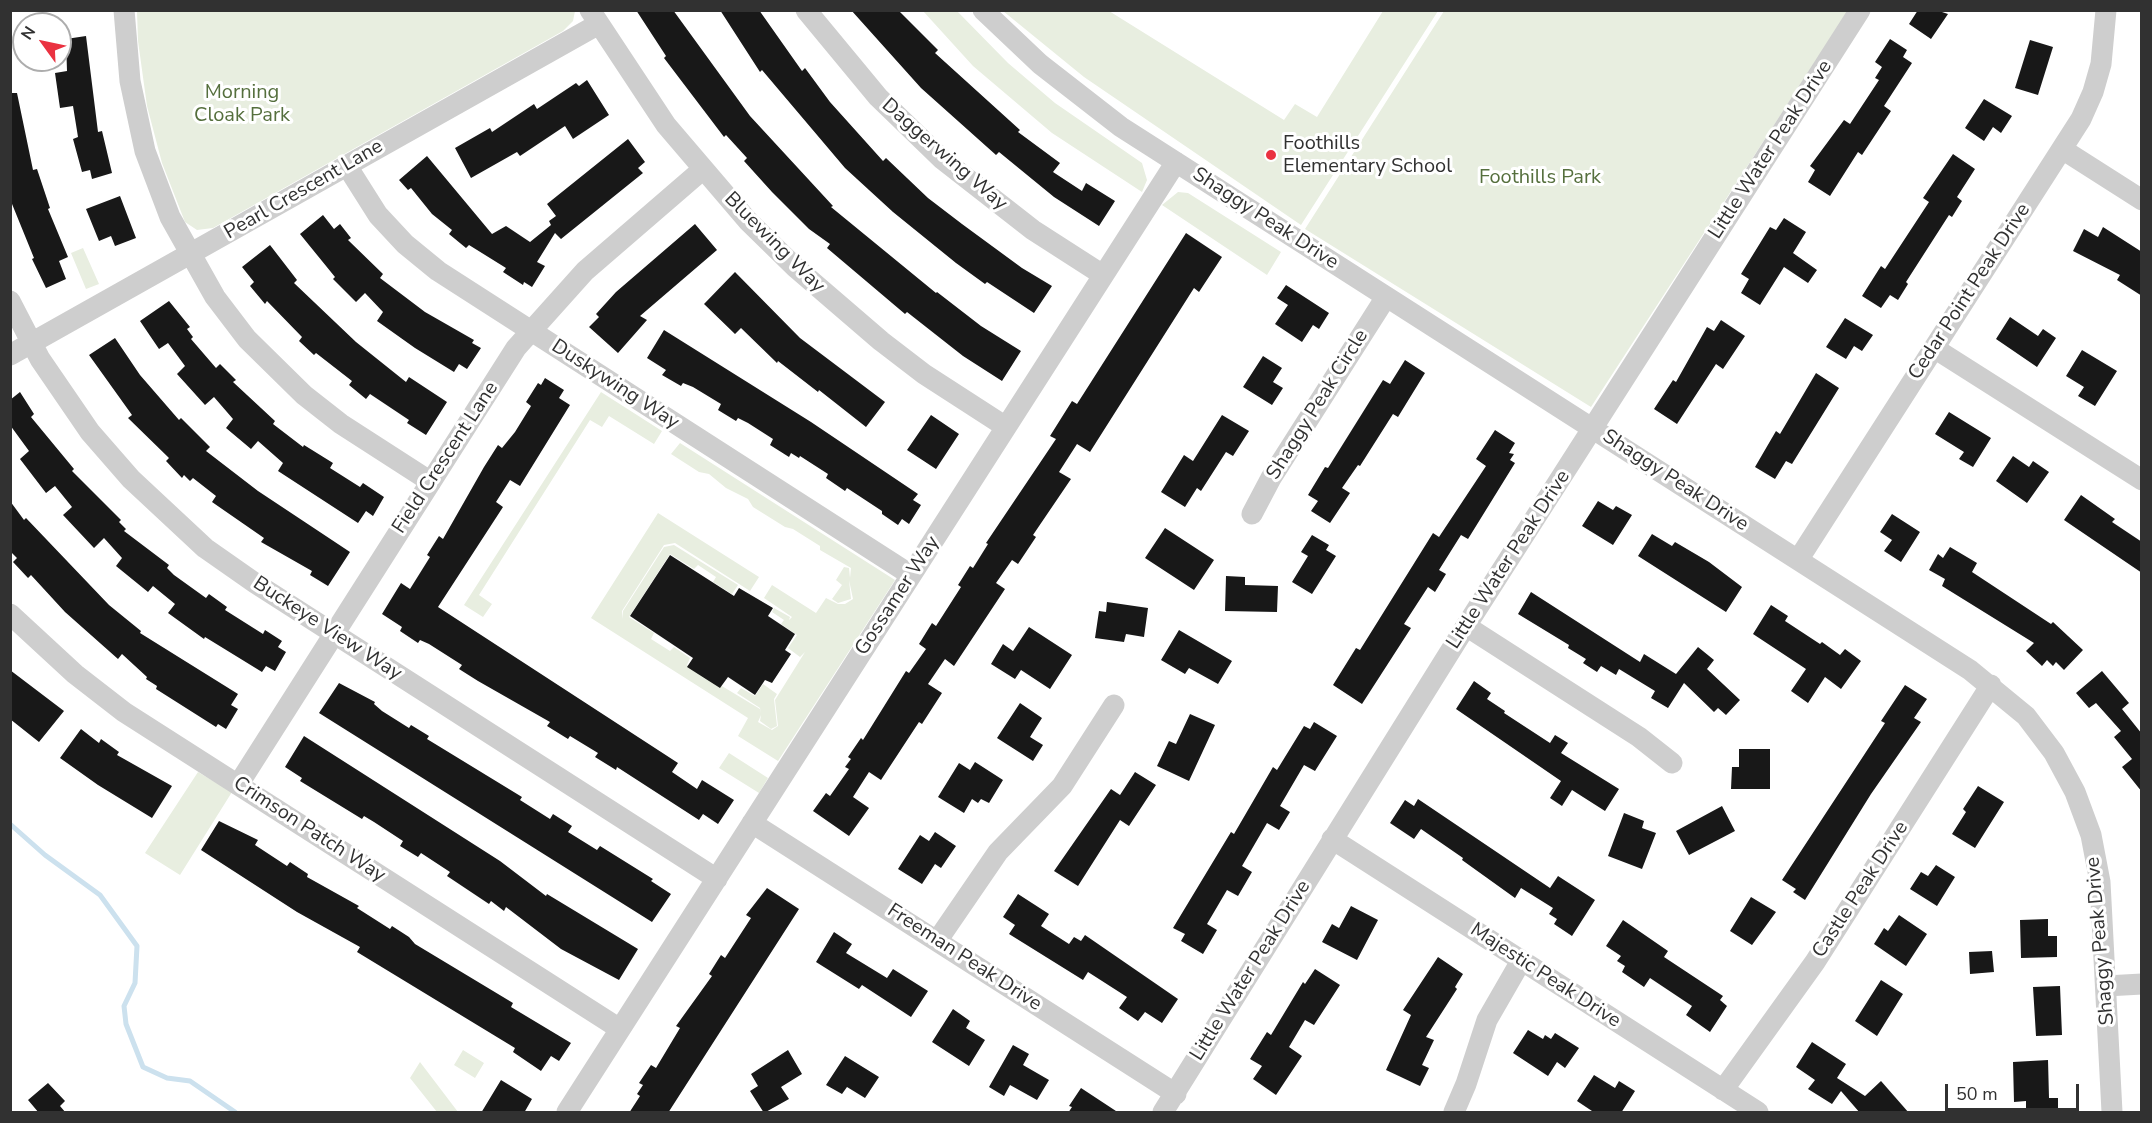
<!DOCTYPE html>
<style>
body{margin:0}
#map{position:relative;width:2152px;height:1123px;overflow:hidden;background:#fff;font-family:"Nunito Sans",sans-serif}
canvas{display:block}
.frame{position:absolute;inset:0;border:12px solid #313131;pointer-events:none}
.north{position:absolute;left:12px;top:12px;width:60px;height:60px;box-sizing:border-box;background:#fff;border:2px solid #adadad;border-radius:50%;rotate:303deg;font-size:16px;font-weight:700;line-height:24px;text-align:center;color:#313131}
.north::after{content:'';display:block;margin:auto;width:21px;height:27px;background:#ea3241;clip-path:polygon(50% 0,100% 100%,50% 72%,0 100%)}
.scale{position:absolute;left:1945px;top:1084px;width:134px;height:27px;box-sizing:border-box;border:3px solid #313131;border-top:0;padding-left:8px;font-size:18px;line-height:21px;white-space:nowrap;color:#313131;-webkit-text-stroke:4px #fff;paint-order:stroke}
</style>
<div id="map">
<canvas width="2152" height="1123"></canvas>
<div class="frame"></div>
<div class="north">N</div>
<div class="scale">50 m</div>
</div>
<script>
const c = document.querySelector('canvas').getContext('2d');
c.lineJoin = 'round';
function fill(path, color) {
  c.fillStyle = color;
  c.fill(path, 'evenodd');
}
function shape(rows) {
  const path = new Path2D();
  for (const r of rows) {
    path.moveTo(r[0], r[1]);
    for (let i = 2; i < r.length; i += 2) path.lineTo(r[i], r[i + 1]);
  }
  return path;
}
function trace(path, color, width, dash) {
  c.strokeStyle = color;
  c.lineWidth = width;
  c.lineCap = dash ? 'butt' : 'round';
  c.setLineDash(dash || []);
  c.stroke(path);
}
function label(font, color, halo, rows, align = 'center') {
  c.font = font + ' "Nunito Sans",sans-serif';
  c.lineWidth = 6;
  c.setLineDash([]);
  c.textBaseline = 'middle';
  c.strokeStyle = halo;
  c.fillStyle = color;
  for (const [text, x, y, turn = 0] of rows) {
    c.save();
    c.translate(x, y);
    c.rotate((+turn || 0) * Math.PI / 180);
    c.textAlign = isNaN(turn) ? turn : align;
    if (halo) c.strokeText(text, 0, 0);
    c.fillText(text, 0, 0);
    c.restore();
  }
}
fill(shape([
 [575,11,573,21,563,31,213,228,197,230,185,222,162,163,147,106,138,41,137,11],
 [923,11,957,11,1008,63,1055,103,1142,163,1147,180,1142,192,1052,133,973,66],
 [1003,11,1109,11,1284,120,1295,104,1317,117,1383,11,1438,11,1301,225,1084,77],
 [1444,11,1848,11,1591,407,1305,229],
 [1178,192,1188,193,1281,252,1267,275,1162,205],
 [83,248,99,284,86,289,71,253],
 [601,392,662,431,654,444,609,416,602,427,590,420,479,595,492,604,483,617,464,605],
 [680,443,895,580,778,761,738,736,748,718,591,618,658,513,759,577,750,591,675,543,664,545,622,611,623,619,623,611,664,547,674,545,738,585,732,594,713,582,716,577,698,565,694,569,670,554,629,617,654,633,651,639,670,651,674,647,690,658,687,665,760,709,761,714,760,708,737,693,741,688,755,696,763,684,777,694,774,699,777,726,771,729,760,721,761,715,758,722,772,730,778,726,775,700,805,652,800,657,788,648,797,635,781,624,784,620,772,612,774,608,790,617,789,620,792,617,764,598,772,585,816,613,826,598,838,604,845,604,853,599,849,580,851,599,838,603,832,599,842,585,836,580,844,567,849,568,850,578,851,568,820,550,820,546,793,529,785,527,753,507,748,499,726,488,709,474,699,472,671,454],
 [729,753,768,778,759,793,719,768],
 [198,772,232,792,180,875,145,853],
 [463,1050,484,1063,475,1078,454,1065],
 [420,1062,458,1112,437,1112,410,1078]
]), '#e8eee0');
trace(shape([
 [10,824,45,855,100,895,137,946,135,983,124,1006,126,1024,143,1067,167,1078,190,1081,235,1112]
]), '#cce1ee', 5);
fill(shape([
 [636,10,673,10,750,116,833,206,831,207,936,293,937,292,981,326,1021,351,1002,381,963,356,907,312,905,314,827,248,830,244,809,229,772,192,744,161,747,158,726,135,724,137,664,58,666,56],
 [720,10,759,10,802,71,805,68,830,102,883,161,886,158,928,198,962,224,1022,268,1052,286,1034,313,987,282,985,284,956,263,893,212,845,168,762,70,760,72],
 [851,10,898,10,938,50,935,53,1020,130,1018,132,1060,163,1053,172,1082,191,1086,183,1115,201,1099,226,1054,197,999,152,996,155,921,88],
 [1918,10,1936,10,1948,14,1931,39,1909,24],
 [86,36,98,132,102,131,112,173,92,179,90,170,82,172,73,139,78,137,73,106,60,108,55,73,67,71,66,39],
 [1890,39,1907,50,1903,57,1912,63,1884,106,1891,111,1862,155,1858,152,1830,196,1808,182,1815,170,1810,166,1844,120,1850,124,1879,80,1875,78,1882,67,1875,62],
 [2030,40,2053,47,2038,95,2015,88],
 [587,80,609,115,573,139,565,126,520,156,517,152,471,178,455,148,490,128,492,132,534,104,537,109,576,83,579,86],
 [10,93,17,93,33,170,37,169,50,208,48,209,68,257,59,261,66,279,46,288,32,259,34,258,10,199],
 [1984,99,2012,116,2001,133,1993,127,1984,141,1965,128],
 [628,139,645,162,638,168,643,173,561,239,555,233,537,262,545,266,532,287,524,282,523,285,503,272,506,268,469,245,466,248,449,234,452,230,432,214,411,188,408,190,399,180,427,156,492,234,506,226,530,242,551,225,549,221,556,216,547,204],
 [1953,154,1975,169,1957,197,1962,201,1952,217,1949,215,1906,282,1908,284,1898,300,1890,295,1881,308,1862,296,1881,266,1885,269,1929,202,1923,198],
 [120,196,136,238,115,246,111,236,99,241,86,209],
 [323,215,334,229,340,224,351,238,348,240,383,274,380,278,425,312,474,340,472,343,481,348,467,369,459,364,454,372,415,348,377,321,383,312,365,293,356,302,333,279,335,277,300,234],
 [1784,218,1806,232,1793,253,1817,270,1808,283,1784,267,1760,305,1741,293,1749,279,1741,274,1770,227,1776,230],
 [695,224,717,250,640,316,647,320,618,353,589,327,599,317,596,314,616,292],
 [2103,227,2142,252,2142,296,2117,280,2120,275,2073,251,2084,229,2098,237],
 [1186,233,1222,257,1199,292,1194,288,1090,452,1077,444,1059,472,1071,479,1033,535,1036,537,1018,564,1012,560,996,583,1005,589,954,666,945,659,928,684,942,693,922,724,919,722,881,780,869,772,853,797,869,808,849,836,813,811,826,793,830,796,849,769,845,767,851,759,848,757,861,738,863,740,906,671,909,673,926,649,919,644,932,623,936,626,961,587,958,585,970,566,973,568,988,544,986,543,1056,439,1050,436,1072,401,1077,404],
 [270,245,297,280,294,283,356,342,406,382,409,377,447,402,426,435,407,423,409,420,370,394,366,399,349,385,352,381,316,353,314,355,299,341,302,337,267,301,265,304,250,286,254,282,242,267],
 [735,272,800,338,885,402,866,427,819,390,818,392,778,361,777,363,741,328,735,334,704,304],
 [1286,285,1329,313,1319,329,1313,325,1302,342,1275,324,1288,305,1277,298],
 [169,301,190,327,187,329,193,337,191,339,216,368,220,364,236,380,233,382,275,421,273,424,303,447,304,445,333,463,330,468,360,487,363,483,384,497,373,516,366,511,358,523,278,471,283,463,258,441,251,449,226,428,233,419,214,397,205,405,177,374,185,366,168,343,159,349,140,321],
 [2010,317,2038,336,2043,329,2056,338,2037,367,1996,339],
 [1845,318,1873,335,1862,351,1854,346,1846,359,1826,347],
 [1721,320,1745,336,1723,369,1716,364,1677,424,1654,409,1673,380,1676,382,1707,327,1714,331],
 [664,330,811,422,918,494,913,500,921,505,909,524,902,519,898,525,882,514,882,511,847,488,845,491,826,478,828,474,800,456,799,458,791,453,789,457,770,445,773,439,748,423,738,418,736,421,718,410,721,404,693,387,683,383,681,386,662,375,666,370,647,358],
 [115,338,140,375,179,420,181,418,210,447,206,451,258,491,350,552,328,586,310,575,312,571,261,542,264,538,212,502,216,496,193,478,190,481,184,475,182,478,166,461,169,458,128,418,132,415,89,355],
 [2082,350,2117,371,2095,406,2078,396,2084,387,2066,376],
 [1263,356,1282,368,1273,382,1283,388,1272,405,1243,387],
 [1405,360,1425,373,1398,417,1393,414,1360,466,1358,465,1342,488,1350,493,1330,523,1311,511,1318,501,1308,495,1325,467,1328,468,1383,380,1390,384],
 [1816,373,1839,388,1792,464,1786,461,1775,479,1755,467,1776,431,1780,434],
 [545,378,564,390,559,398,570,405,520,486,510,480,496,502,503,507,438,607,678,763,672,772,697,789,702,780,734,800,718,824,703,814,699,820,617,767,616,770,595,757,598,753,570,736,568,739,547,726,550,722,478,681,459,669,462,665,429,644,420,640,418,643,400,631,402,627,382,614,401,583,410,589,430,557,427,555,439,536,443,539,484,467,498,445,502,448,515,432,531,406,526,402,538,383,541,385],
 [20,392,34,414,31,417,74,469,72,471,121,520,119,522,126,529,124,531,169,565,167,568,174,575,206,598,209,594,227,607,225,610,263,634,265,630,282,641,278,647,286,652,275,671,266,666,262,672,205,637,204,639,168,613,175,604,153,586,148,592,116,566,122,558,104,538,94,548,63,515,72,507,55,486,46,493,20,459,29,451,10,425,10,400],
 [1949,412,1991,438,1973,467,1959,459,1964,452,1935,434],
 [931,415,959,434,936,469,907,450],
 [1222,415,1249,431,1233,456,1226,452,1201,491,1197,488,1185,507,1161,492,1184,455,1193,461],
 [1495,430,1515,443,1509,453,1514,454,1510,460,1515,463,1468,539,1461,535,1439,570,1446,574,1435,592,1428,587,1404,624,1411,628,1362,704,1333,685,1356,648,1360,650,1433,533,1439,537,1486,466,1476,459],
 [2013,456,2029,467,2033,461,2049,472,2027,503,1996,481],
 [2081,495,2115,519,2112,522,2142,542,2142,573,2064,520],
 [10,501,24,520,26,518,109,605,141,631,140,633,238,694,231,705,238,709,226,729,218,724,216,727,156,689,157,686,146,679,147,677,122,654,118,659,65,612,31,575,28,578,13,562,17,558,10,551],
 [1598,501,1613,510,1616,506,1632,515,1613,545,1582,526],
 [1892,514,1920,532,1901,562,1884,551,1892,540,1880,532],
 [1165,528,1214,560,1194,590,1145,558],
 [1652,534,1672,546,1675,542,1709,562,1742,587,1726,612,1638,556],
 [1312,535,1329,545,1326,550,1336,556,1312,594,1292,582,1308,556,1301,552],
 [1950,547,1977,563,1972,572,2051,624,2053,622,2083,650,2064,670,2056,662,2053,666,2047,660,2042,666,2026,651,2034,643,1942,586,1945,579,1929,570,1938,554,1943,558],
 [670,555,734,596,739,588,773,608,768,616,795,634,785,650,791,654,772,683,765,680,755,695,728,677,720,688,687,667,693,658,630,616],
 [1226,576,1245,577,1245,585,1278,586,1277,612,1225,611],
 [1531,592,1640,662,1644,654,1676,674,1698,647,1714,660,1707,669,1740,700,1726,715,1718,708,1714,712,1684,683,1668,708,1651,698,1655,691,1619,669,1616,675,1601,666,1597,672,1583,663,1586,659,1568,648,1569,645,1518,614],
 [1107,602,1148,608,1144,637,1126,634,1124,642,1095,638,1099,611,1106,612],
 [1771,605,1788,616,1785,621,1820,644,1822,642,1840,655,1845,649,1861,661,1841,689,1825,677,1808,703,1791,691,1806,669,1753,634],
 [1029,627,1072,655,1050,689,1021,670,1015,679,991,664,1003,644,1013,651],
 [1179,630,1232,661,1218,684,1189,668,1185,674,1161,660],
 [10,670,64,711,39,742,10,719],
 [2102,671,2129,703,2122,709,2142,734,2142,792,2122,767,2132,759,2114,737,2121,731,2096,703,2089,708,2076,693],
 [1474,681,1491,693,1487,699,1505,711,1504,713,1550,743,1555,735,1568,743,1561,753,1619,789,1605,811,1572,790,1562,806,1550,798,1561,781,1456,709],
 [339,683,375,702,374,704,382,711,409,728,411,725,429,736,427,739,522,797,520,800,550,819,553,814,572,826,568,832,597,850,600,846,653,879,651,881,671,894,652,922,319,713],
 [1905,685,1927,699,1914,718,1921,722,1871,794,1805,900,1793,892,1796,889,1782,880,1885,723,1881,721],
 [1020,703,1042,718,1030,737,1043,745,1033,761,997,738],
 [1190,714,1215,725,1189,781,1157,766,1169,741,1176,744],
 [1314,722,1337,736,1315,771,1304,765,1280,806,1290,812,1279,830,1267,823,1242,866,1252,872,1238,896,1227,890,1207,924,1217,930,1203,954,1181,941,1185,934,1173,928,1231,832,1234,834,1273,767,1277,770,1304,726,1310,729],
 [81,729,99,743,101,739,119,752,117,755,172,786,152,818,98,785,60,758],
 [304,736,500,861,546,896,547,894,638,949,619,980,561,949,506,907,504,911,491,901,489,904,447,876,450,872,421,853,418,857,400,846,403,841,374,822,364,816,362,819,300,781,302,778,285,767],
 [1739,749,1770,749,1770,789,1731,789,1732,767,1739,767],
 [975,762,1003,780,989,803,981,799,978,803,972,799,964,813,938,797,959,763,970,770],
 [1135,772,1156,785,1129,826,1120,820,1078,886,1054,871,1111,789,1120,795],
 [1978,786,2004,802,1975,848,1952,834,1966,812,1963,809],
 [1418,799,1550,888,1558,876,1595,900,1572,936,1554,924,1557,919,1549,914,1553,908,1521,888,1515,898,1462,860,1463,858,1421,829,1414,839,1390,823,1405,800,1414,806],
 [1722,806,1735,831,1689,855,1676,831],
 [1624,813,1644,821,1642,828,1656,833,1642,869,1608,856],
 [219,821,258,840,255,845,287,866,290,862,308,874,307,877,359,906,357,908,390,929,392,926,409,937,415,944,513,1003,511,1007,571,1043,559,1061,551,1056,541,1071,513,1052,515,1048,357,952,360,947,297,912,201,850],
 [935,832,956,846,941,868,935,864,922,884,898,869,920,835,929,841],
 [1936,865,1955,877,1937,906,1910,889,1921,872,1928,876],
 [767,888,799,909,668,1113,629,1113,640,1096,637,1094,643,1085,639,1083,651,1065,656,1068,680,1028,676,1026,712,976,709,974,721,955,725,958,751,918,746,915],
 [1018,894,1049,914,1041,926,1069,944,1074,937,1081,941,1085,935,1178,999,1162,1023,1145,1012,1138,1021,1119,1008,1127,997,1088,972,1083,980,1009,934,1015,925,1003,917],
 [1751,897,1776,912,1752,945,1730,931],
 [1351,906,1378,920,1357,960,1322,942,1332,924,1339,928],
 [1899,915,1927,934,1906,966,1874,944,1884,928,1888,931],
 [2048,919,2048,936,2057,936,2057,957,2021,958,2020,920],
 [1623,920,1668,951,1664,957,1723,996,1720,1000,1727,1006,1710,1032,1686,1015,1692,1006,1650,978,1644,987,1622,972,1625,966,1617,961,1621,956,1606,946],
 [834,932,852,944,846,953,887,978,893,969,928,991,911,1017,862,985,859,989,816,962],
 [1992,951,1994,972,1970,974,1969,952],
 [1438,957,1463,974,1455,987,1457,989,1426,1037,1434,1040,1422,1065,1429,1068,1420,1086,1386,1070,1411,1015,1403,1010],
 [1315,969,1340,985,1314,1025,1305,1020,1289,1047,1302,1056,1276,1095,1253,1079,1262,1066,1250,1059,1267,1032,1271,1035,1303,982,1305,984],
 [1881,980,1903,994,1877,1036,1855,1021],
 [2060,986,2062,1035,2036,1036,2033,987],
 [953,1009,970,1021,966,1028,985,1040,969,1066,932,1042],
 [1528,1030,1543,1039,1545,1035,1551,1039,1555,1033,1579,1048,1565,1068,1557,1062,1548,1076,1513,1053],
 [1812,1042,1846,1064,1837,1078,1865,1096,1881,1081,1909,1113,1860,1113,1841,1091,1832,1104,1808,1089,1815,1080,1796,1067],
 [1013,1045,1029,1054,1023,1065,1049,1080,1037,1100,1010,1085,1004,1096,989,1087],
 [788,1050,802,1074,781,1087,789,1099,764,1113,750,1091,758,1086,751,1074],
 [845,1056,879,1077,865,1098,847,1087,842,1094,826,1085],
 [2048,1060,2049,1098,2058,1098,2058,1113,2026,1113,2026,1101,2014,1102,2013,1062],
 [1594,1075,1615,1088,1619,1081,1635,1091,1621,1113,1595,1113,1577,1101],
 [501,1080,532,1099,524,1113,481,1113],
 [48,1083,65,1101,60,1106,66,1113,39,1113,28,1100],
 [1081,1088,1119,1113,1068,1113,1072,1107,1069,1106]
]), '#181818');
trace(shape([
 [124,10,130,81,145,151,170,217,215,297,247,339,304,395,341,424,431,482],
 [590,10,666,125,748,221,795,267,881,341,924,374,1006,427],
 [806,10,878,97,942,159,1033,230,1103,275],
 [983,10,1040,64,1121,127,1970,670,2026,716,2054,753,2075,792,2091,835,2100,882,2112,1112],
 [2062,149,2142,200],
 [347,166,378,215,405,244,438,271,911,575],
 [10,301,40,359,90,432,131,479,205,548,255,583,717,879],
 [1934,348,2142,480],
 [10,355,597,25],
 [1252,514,1271,478,1386,297],
 [1798,560,2081,119,2093,92,2101,64,2106,10],
 [10,614,75,674,124,712,620,1029],
 [1466,626,1639,737,1672,763],
 [238,785,516,348,585,271,702,170],
 [752,823,1176,1094],
 [1332,839,1758,1112],
 [937,941,998,852,1062,786,1114,705],
 [2106,986,2142,984],
 [1723,1090,1815,962,1991,685],
 [567,1112,1176,162],
 [1163,1112,1466,626,1860,10],
 [1454,1112,1466,1084,1487,1020,1521,961]
]), '#cecece', 21);
for (const [x, y, r, color] of [
 [1271,155,6,"#ea3241"]
]) {
  const dot = new Path2D();
  dot.arc(x, y, r, 0, 2 * Math.PI);
  c.fillStyle = color;
  c.fill(dot);
  trace(dot, '#fff', 2);
}
label('20px', '#556f3d', '#fff', [
 ["Morning",242,93],
 ["Cloak Park",242,116],
 ["Foothills Park",1540,178]
]);
label('20px', '#313131', '#fff', [
 ["Foothills",1283,144],
 ["Elementary School",1283,167]
], 'left');
label('20px', '#313131', '#fff', [
 ["Little Water Peak Drive",1771,150,-57],
 ["Daggerwing Way",944,155,41],
 ["Pearl Crescent Lane",304,190,-30],
 ["Shaggy Peak Drive",1265,219,33],
 ["Bluewing Way",774,243,45],
 ["Cedar Point Peak Drive",1970,292,-57],
 ["Duskywing Way",615,385,33],
 ["Shaggy Peak Circle",1318,405,-58],
 ["Field Crescent Lane",446,458,-57],
 ["Shaggy Peak Drive",1675,481,33],
 ["Little Water Peak Drive",1509,560,-57],
 ["Gossamer Way",898,596,-57],
 ["Buckeye View Way",327,629,33],
 ["Crimson Patch Way",309,830,33],
 ["Castle Peak Drive",1861,890,-57],
 ["Shaggy Peak Drive",2101,941,-95],
 ["Freeman Peak Drive",964,958,33],
 ["Little Water Peak Drive",1251,971,-58],
 ["Majestic Peak Drive",1545,976,33]
]);
</script>
